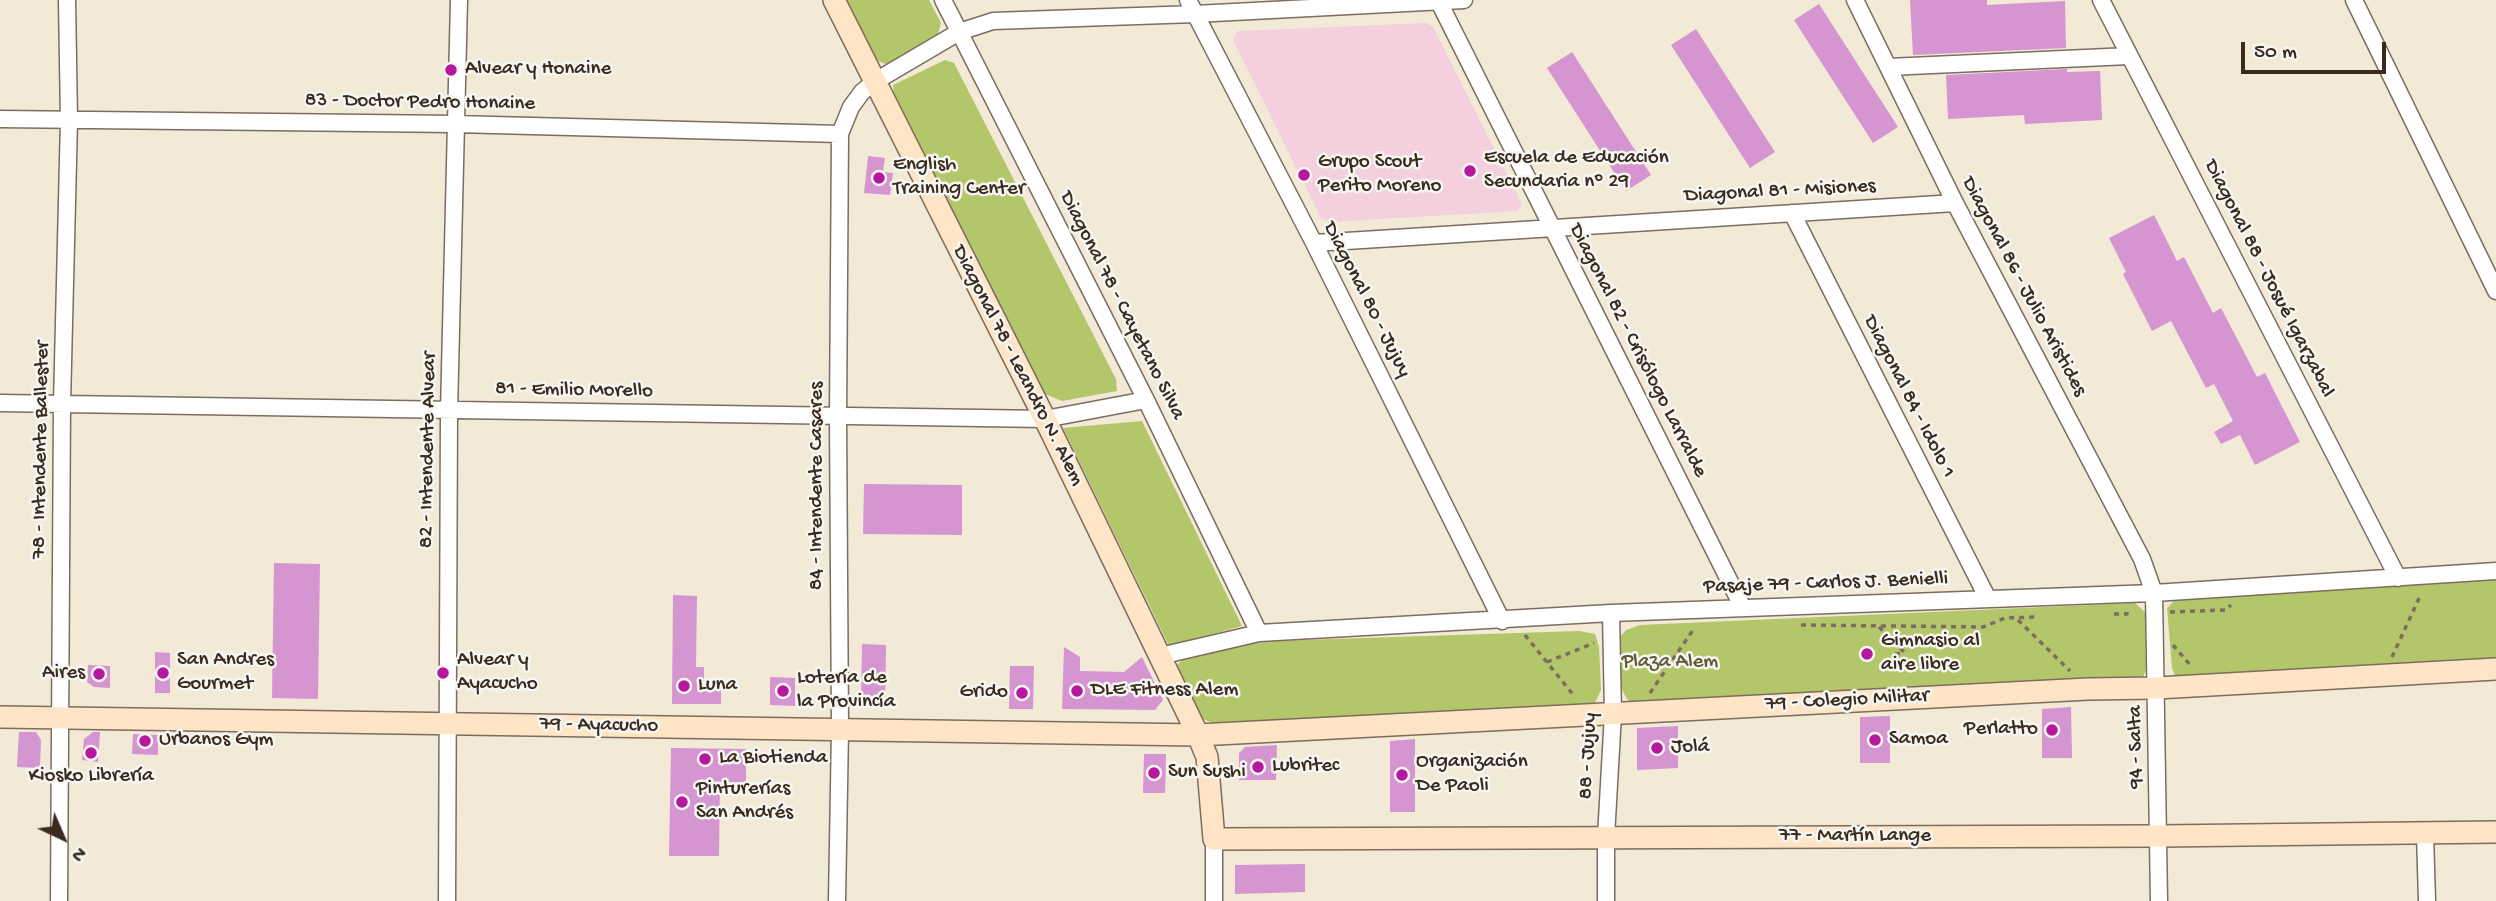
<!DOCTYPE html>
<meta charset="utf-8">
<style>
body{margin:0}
#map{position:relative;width:2496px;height:901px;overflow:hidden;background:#f3e9d7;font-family:"Gochi Hand",sans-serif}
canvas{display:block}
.north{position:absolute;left:28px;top:803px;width:70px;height:70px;-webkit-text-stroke:5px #f6f6f2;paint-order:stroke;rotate:136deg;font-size:19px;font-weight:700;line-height:28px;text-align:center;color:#3b2a1e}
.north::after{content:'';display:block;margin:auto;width:24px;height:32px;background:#3b2a1e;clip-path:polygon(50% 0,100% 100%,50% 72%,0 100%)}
.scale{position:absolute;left:2241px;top:42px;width:145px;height:32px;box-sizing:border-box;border:4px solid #3b2a1e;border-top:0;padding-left:9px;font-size:21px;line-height:24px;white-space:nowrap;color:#3b2a1e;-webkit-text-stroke:5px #f6f6f2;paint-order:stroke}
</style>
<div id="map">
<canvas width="2496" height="901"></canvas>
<div class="north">N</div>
<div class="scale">50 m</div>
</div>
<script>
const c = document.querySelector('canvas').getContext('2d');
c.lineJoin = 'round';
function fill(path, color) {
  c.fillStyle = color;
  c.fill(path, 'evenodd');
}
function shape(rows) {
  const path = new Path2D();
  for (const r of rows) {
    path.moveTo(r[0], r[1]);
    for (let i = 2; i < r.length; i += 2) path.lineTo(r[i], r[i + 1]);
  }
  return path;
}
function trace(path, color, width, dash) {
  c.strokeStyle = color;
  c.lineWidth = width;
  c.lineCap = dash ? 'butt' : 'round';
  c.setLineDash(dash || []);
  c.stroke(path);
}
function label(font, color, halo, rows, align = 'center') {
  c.font = font + ' "Gochi Hand",sans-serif';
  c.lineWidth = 5;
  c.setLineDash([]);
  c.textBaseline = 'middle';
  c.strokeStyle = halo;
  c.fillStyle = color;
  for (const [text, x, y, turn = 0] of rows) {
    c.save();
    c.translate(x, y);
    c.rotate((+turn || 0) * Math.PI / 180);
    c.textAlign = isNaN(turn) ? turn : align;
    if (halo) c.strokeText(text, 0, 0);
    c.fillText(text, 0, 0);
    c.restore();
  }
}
fill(shape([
 [1427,23,1433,27,1522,204,1518,211,1330,222,1321,218,1233,40,1238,31]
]), '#f4cfdd');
fill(shape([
 [845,0,929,0,941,23,937,38,888,65,875,60],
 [945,60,954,63,1116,379,1117,391,1062,401,1045,394,894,96,893,85],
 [1142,421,1242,626,1169,646,1063,428],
 [2496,579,2496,662,2182,678,2175,676,2172,668,2167,608,2176,599],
 [2135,603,2145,612,2146,670,2142,680,1636,704,1627,699,1621,688,1620,637,1626,630,1640,625],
 [1579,631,1595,634,1599,647,1601,690,1595,703,1587,706,1212,723,1201,718,1176,666,1182,660,1240,645,1271,641]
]), '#b3c669');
fill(shape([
 [1910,0,1987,0,1987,5,2065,1,2066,48,1913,55],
 [1819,4,1898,127,1873,143,1794,20],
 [1696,29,1775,152,1750,168,1671,45],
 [1572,52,1651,175,1626,191,1547,68],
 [2067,69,2067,72,2100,71,2102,120,2025,124,2024,115,1948,119,1946,75],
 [868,156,885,158,883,172,893,173,890,195,864,193],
 [2154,215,2177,261,2184,257,2213,313,2221,308,2257,377,2265,373,2300,442,2255,465,2240,435,2221,444,2214,432,2233,421,2214,384,2206,388,2171,321,2152,331,2123,274,2126,272,2109,238],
 [864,484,962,485,962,535,863,534],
 [274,563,320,564,318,699,272,698],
 [673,595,697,596,696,667,704,667,704,680,721,680,721,704,672,704],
 [862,644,886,645,885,707,867,707,861,701],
 [1064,647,1080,657,1080,671,1124,672,1142,657,1163,700,1155,710,1062,709],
 [155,652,170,653,170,693,155,693],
 [88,665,110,666,110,688,94,687,87,682],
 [1010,666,1034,666,1033,709,1009,709],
 [770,677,795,678,795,706,770,705],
 [2071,707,2072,758,2042,758,2042,709],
 [1890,716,1890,763,1860,763,1860,717],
 [1678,726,1678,768,1637,770,1637,728],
 [19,732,36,732,41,740,40,768,17,767],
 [93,732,100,732,98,762,82,760,84,739],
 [133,734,158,735,158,755,132,754],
 [1415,739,1415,812,1390,812,1390,741],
 [1277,745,1276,780,1239,780,1239,753,1245,747],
 [671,748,746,749,746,783,720,782,719,856,669,856],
 [1144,754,1166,754,1165,793,1143,793],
 [1305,864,1305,892,1235,894,1235,865]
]), '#d495d0');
const street = shape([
 [943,0,1146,400,1259,633],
 [1188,0,1314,243,1502,621],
 [1438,0,1743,608],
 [1855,0,1955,203,2142,559,2154,593,2159,901],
 [2101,0,2398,578],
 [2354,0,2496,291],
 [1888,67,2129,56],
 [0,119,455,124,840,134],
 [1792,213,1988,599],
 [1314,243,1955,203],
 [0,403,1045,419,1146,400],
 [1160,656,1259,633,1611,613,2154,593,2496,571],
 [2425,834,2427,901],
 [1214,839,1214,901],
 [59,901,62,404,69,120,67,0],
 [447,901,449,411,459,0],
 [837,901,840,730,838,418,840,134,851,107,862,92,874,82,959,32,993,21,1195,14,1464,0],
 [1606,901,1606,837,1613,714,1611,613]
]);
const secondary = shape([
 [834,0,1045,419,1198,735,1207,757,1214,839,2160,836,2496,832],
 [0,717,1198,735,2088,689,2157,688,2496,669]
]);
trace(street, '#7b6d5f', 19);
trace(secondary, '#7b6d5f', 24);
trace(shape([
 [2170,612,2225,610,2231,605],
 [2114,614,2127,614,2127,609],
 [2018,620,2070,671],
 [1801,625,1983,627,2005,618,2036,617],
 [1879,627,1905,653],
 [1525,635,1575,697],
 [2173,645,2191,666],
 [1895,654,1905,653],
 [2392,657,2421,594],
 [1547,662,1594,643],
 [1650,693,1695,627]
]), '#7b6d5f', 3.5, [5, 5]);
trace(street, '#fff', 16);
trace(secondary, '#ffe4c6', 21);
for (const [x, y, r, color] of [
 [451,70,7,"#b5179e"],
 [1470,171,7,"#b5179e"],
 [1304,175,7,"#b5179e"],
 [879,178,7,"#b5179e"],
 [1867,654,7,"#b5179e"],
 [163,673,7,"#b5179e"],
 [443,673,7,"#b5179e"],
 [99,674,7,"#b5179e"],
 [684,686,7,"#b5179e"],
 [783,691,7,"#b5179e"],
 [1077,691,7,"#b5179e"],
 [1022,693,7,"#b5179e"],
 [2052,730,7,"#b5179e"],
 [1875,740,7,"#b5179e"],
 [145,741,7,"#b5179e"],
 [1657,748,7,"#b5179e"],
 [91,753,7,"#b5179e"],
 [705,759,7,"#b5179e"],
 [1258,767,7,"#b5179e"],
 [1154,773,7,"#b5179e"],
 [1402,775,7,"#b5179e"],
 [682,802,7,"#b5179e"]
]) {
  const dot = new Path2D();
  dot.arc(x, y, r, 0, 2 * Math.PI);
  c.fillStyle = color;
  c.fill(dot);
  trace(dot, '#f6f6f2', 2.5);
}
label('21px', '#3b2a1e', '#f6f6f2', [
 ["Alvear y Honaine",465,70],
 ["Escuela de Educación",1484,159],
 ["Secundaria nº 29",1484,183],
 ["Grupo Scout",1318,163],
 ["Perito Moreno",1318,187],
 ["English",893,166],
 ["Training Center",893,190],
 ["Gimnasio al",1881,642],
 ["aire libre",1881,666],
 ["San Andres",177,661],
 ["Gourmet",177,685],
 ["Alvear y",457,661],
 ["Ayacucho",457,685],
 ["Aires",85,674,"right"],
 ["Lotería de",797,679],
 ["la Provincía",797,703],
 ["Luna",698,686],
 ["DLE Fitness Alem",1091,691],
 ["Grido",1008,693,"right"],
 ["Perlatto",2038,730,"right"],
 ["Samoa",1889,740],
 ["Urbanos Gym",159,741],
 ["Jolá",1671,748],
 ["La Biotienda",719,759],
 ["Organización",1416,763],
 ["De Paoli",1416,787],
 ["Lubritec",1272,767],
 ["Sun Sushi",1168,773],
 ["Kiosko Librería",91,777,"center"],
 ["Pinturerías",696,790],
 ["San Andrés",696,814]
], 'left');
label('21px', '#3b2a1e', '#f6f6f2', [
 ["83 - Doctor Pedro Honaine",420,103,1],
 ["Diagonal 81 - Misiones",1780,192,-3],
 ["Diagonal 88 - Josué Igarzabal",2268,279,63],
 ["Diagonal 86 - Julio Aristides",2023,287,62],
 ["Diagonal 80 - Jujuy",1366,300,63],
 ["Diagonal 78 - Cayetano Silva",1121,306,63],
 ["Diagonal 82 - Crisólogo Larralde",1637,351,63],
 ["Diagonal 78 - Leandro N. Alem",1017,366,63],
 ["81 - Emilio Morello",574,391,1],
 ["Diagonal 84 - Idolo 1",1908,397,63],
 ["78 - Intendente Ballester",42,450,-89],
 ["82 - Intendente Alvear",429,450,-89],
 ["84 - Intendente Casares",818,486,-90],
 ["Pasaje 79 - Carlos J. Benielli",1826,584,-2],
 ["79 - Colegio Militar",1847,701,-3],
 ["79 - Ayacucho",599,726,1],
 ["94 - Salta",2137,747,-91],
 ["88 - Jujuy",1589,756,-87],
 ["77 - Martín Lange",1855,837]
]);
label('21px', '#5f5934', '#f6f6f2', [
 ["Plaza Alem",1670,663]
]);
</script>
